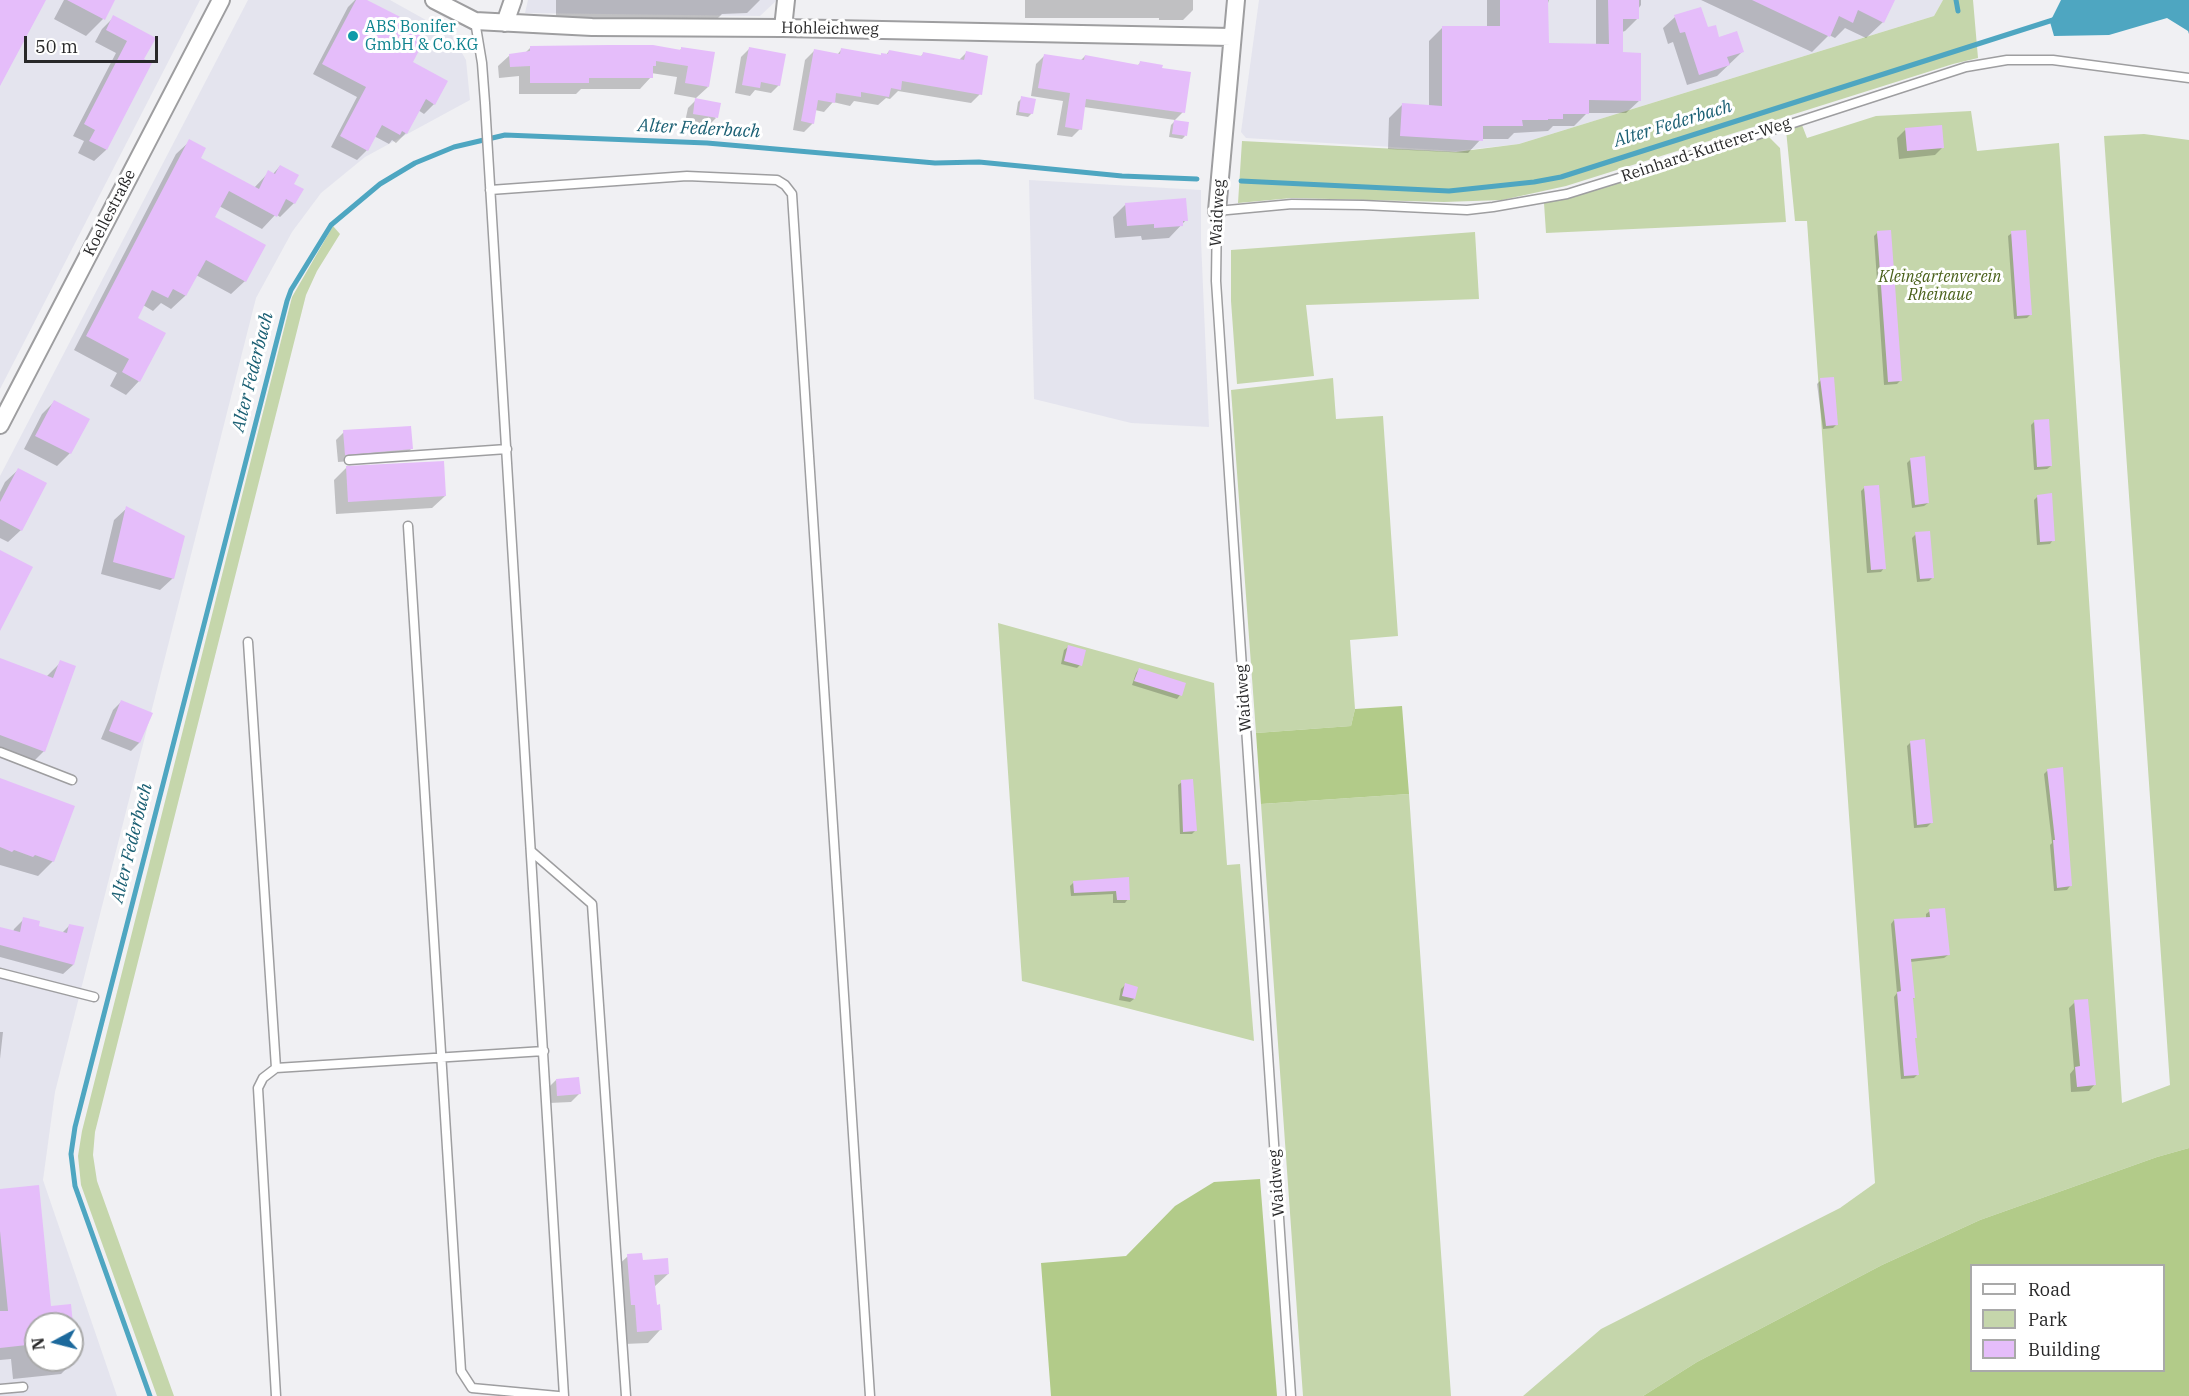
<!DOCTYPE html>
<meta charset="utf-8">
<style>
body{margin:0}
#map{position:relative;width:2189px;height:1396px;overflow:hidden;background:#f0f0f3;font-family:"IBM Plex Serif",serif}
canvas{display:block}
.legend{position:absolute;left:1970px;top:1264px;width:195px;height:108px;box-sizing:border-box;background:#fff;border:2px solid #a9a9a9;margin:0;padding:8px 10px;list-style:none;font-size:18px;color:#282829}
.legend li{display:flex;align-items:center;gap:12px;height:30px}
.legend b{width:30px;border:2px solid #a9a9a9}
.north{position:absolute;left:24px;top:1312px;width:60px;height:60px;box-sizing:border-box;background:#fff;border:2px solid #a9a9a9;border-radius:50%;rotate:263deg;font-size:16px;font-weight:700;line-height:24px;text-align:center;color:#282829}
.north::after{content:'';display:block;margin:auto;width:21px;height:27px;background:#1c699c;clip-path:polygon(50% 0,100% 100%,50% 72%,0 100%)}
.scale{position:absolute;left:24px;top:36px;width:134px;height:27px;box-sizing:border-box;border:3px solid #282829;border-top:0;padding-left:8px;font-size:18px;line-height:21px;white-space:nowrap;color:#282829;-webkit-text-stroke:4px #fff;paint-order:stroke}
</style>
<div id="map">
<canvas width="2189" height="1396"></canvas>
<ul class="legend">
<li><b style="height:8px;background:#fff"></b>Road</li>
<li><b style="height:16px;background:#c5d6ab"></b>Park</li>
<li><b style="height:16px;background:#e5bdfa"></b>Building</li>
</ul>
<div class="north">N</div>
<div class="scale">50 m</div>
</div>
<script>
const c = document.querySelector('canvas').getContext('2d');
c.lineJoin = 'round';
function fill(path, color) {
  c.fillStyle = color;
  c.fill(path, 'evenodd');
}
function shape(rows) {
  const path = new Path2D();
  for (const r of rows) {
    path.moveTo(r[0], r[1]);
    for (let i = 2; i < r.length; i += 2) path.lineTo(r[i], r[i + 1]);
  }
  return path;
}
function trace(path, color, width, dash) {
  c.strokeStyle = color;
  c.lineWidth = width;
  c.lineCap = dash ? 'butt' : 'round';
  c.setLineDash(dash || []);
  c.stroke(path);
}
function label(font, color, halo, rows, align = 'center') {
  c.font = font + ' "IBM Plex Serif",serif';
  c.lineWidth = 6;
  c.setLineDash([]);
  c.textBaseline = 'middle';
  c.strokeStyle = halo;
  c.fillStyle = color;
  for (const [text, x, y, turn = 0] of rows) {
    c.save();
    c.translate(x, y);
    c.rotate((+turn || 0) * Math.PI / 180);
    c.textAlign = isNaN(turn) ? turn : align;
    if (halo) c.strokeText(text, 0, 0);
    c.fillText(text, 0, 0);
    c.restore();
  }
}
fill(shape([
 [0,0,200,0,0,389],
 [248,0,390,0,451,34,466,60,470,100,365,157,321,193,292,232,256,298,55,1092,43,1180,117,1396,0,1396,0,476],
 [36,1324,72,1324,72,1360,36,1360],
 [528,0,777,0,760,16,525,13],
 [1259,0,1943,0,1934,16,1519,144,1456,151,1246,138,1241,132],
 [1029,180,1201,190,1201,240,1209,427,1131,423,1034,399]
]), '#e4e4ee');
fill(shape([
 [1943,0,1973,0,1978,58,1953,64,1566,186,1502,200,1444,202,1292,198,1238,203,1242,141,1456,152,1519,144,1934,16],
 [1971,111,1977,151,2059,143,2122,1103,2170,1085,2104,136,2144,134,2189,140,2189,1148,2157,1157,1980,1220,1882,1265,1697,1362,1643,1396,1523,1396,1601,1329,1840,1208,1875,1183,1807,221,1795,221,1786,130,1802,125,1807,138,1876,116],
 [1767,135,1780,148,1786,222,1546,233,1544,203,1669,169],
 [333,226,340,234,317,271,306,295,95,1132,93,1155,97,1181,174,1396,157,1396,81,1185,78,1156,82,1131,292,297],
 [1475,232,1479,299,1306,305,1314,376,1237,384,1231,301,1231,250],
 [1333,378,1336,419,1383,416,1398,636,1350,640,1355,709,1351,726,1256,733,1231,390],
 [998,623,1214,683,1227,865,1240,864,1254,1041,1022,981],
 [1409,794,1451,1396,1303,1396,1261,804]
]), '#c5d6ab');
fill(shape([
 [1402,706,1409,794,1261,804,1256,733,1351,726,1355,709],
 [2189,1148,2189,1396,1643,1396,1697,1362,1882,1265,1980,1220,2157,1157],
 [1972,1266,2164,1266,2164,1370,1972,1370],
 [1260,1179,1277,1396,1051,1396,1041,1263,1126,1256,1175,1206,1214,1182]
]), '#b2cb89');
fill(shape([
 [2061,0,2189,0,2189,34,2188,31,2167,18,2109,35,2054,36,2050,22]
]), '#4ea6c1');
fill(shape([
 [64,0,114,0,103,19,86,36,54,19],
 [355,0,364,0,434,104,424,114,418,110,406,133,396,143,392,140,389,144,374,136,367,150,357,160,331,147,357,97,313,74,348,7],
 [556,0,760,0,747,13,722,14,717,19,621,18,618,21,556,21],
 [1025,0,1193,0,1193,10,1183,20,1159,20,1159,18,1025,18],
 [1487,0,1549,0,1547,6,1547,45,1596,45,1596,0,1641,0,1641,5,1638,9,1638,18,1625,31,1622,32,1622,54,1640,100,1626,113,1587,113,1574,126,1553,126,1548,131,1514,133,1508,139,1481,139,1468,153,1388,149,1389,118,1402,105,1429,106,1429,41,1443,27,1487,27],
 [1701,0,1893,0,1883,22,1866,38,1845,28,1835,38,1829,35,1812,52],
 [114,17,142,59,150,63,106,150,94,161,78,153,84,141,73,136,116,53,95,42,102,29],
 [1675,17,1707,29,1719,39,1742,52,1717,76,1687,85,1673,42,1668,44,1663,28],
 [531,47,679,51,682,48,708,87,696,98,674,94,677,77,651,73,651,77,640,89,581,89,576,94,519,94,519,76,499,78,498,66,510,55,524,54],
 [749,49,779,85,771,93,755,90,750,96,735,93,741,57],
 [841,50,879,57,882,54,886,55,889,51,920,57,923,54,959,60,966,53,980,94,971,103,898,91,890,99,886,98,878,105,854,101,850,106,833,102,824,112,815,110,813,123,804,132,793,130,805,60,814,51,837,55],
 [1045,55,1080,61,1085,56,1137,66,1140,63,1183,112,1175,120,1084,107,1080,129,1072,137,1057,135,1063,101,1031,96,1036,64],
 [1022,98,1032,113,1028,117,1016,115,1018,102],
 [696,100,716,118,708,126,685,122,688,108],
 [1175,121,1185,136,1182,139,1169,137,1171,125],
 [1905,130,1943,147,1935,155,1899,159,1897,138],
 [190,141,199,159,254,188,269,172,273,174,280,166,292,184,302,189,294,203,280,217,276,214,262,229,219,206,213,218,245,281,231,294,196,275,185,296,171,309,161,303,153,311,143,305,136,318,139,381,126,395,110,386,117,373,74,350,176,154],
 [1126,204,1186,220,1169,238,1142,240,1141,236,1115,238,1113,217],
 [1877,233,1901,380,1897,384,1884,385,1874,236],
 [2012,233,2031,314,2027,318,2014,319,2008,236],
 [1821,380,1837,424,1833,428,1823,429,1817,384],
 [54,402,88,419,70,453,57,466,24,449,42,414],
 [2035,421,2051,466,2047,469,2034,470,2031,425],
 [344,432,411,449,403,457,338,462,336,440],
 [1911,459,1928,503,1924,506,1912,508,1907,463],
 [347,467,445,496,432,508,336,514,334,480],
 [18,470,21,530,8,542,0,538,0,492,5,482],
 [1864,488,1884,568,1881,572,1867,573,1861,491],
 [2038,496,2053,540,2050,544,2037,545,2034,500],
 [127,508,173,578,160,590,101,574,114,520],
 [1916,534,1933,577,1929,581,1917,582,1912,538],
 [1068,647,1081,664,1077,668,1061,664,1064,650],
 [0,659,46,677,61,662,44,751,27,768,0,757],
 [1139,669,1180,695,1177,699,1132,685,1136,673],
 [121,702,151,713,139,743,131,751,101,739,113,710],
 [1911,742,1931,823,1927,827,1914,828,1907,746],
 [2048,770,2070,886,2067,890,2054,891,2050,845,2052,843,2044,774],
 [0,779,53,861,38,876,0,865],
 [1182,782,1196,830,1192,834,1180,834,1178,785],
 [1127,878,1128,899,1125,903,1113,903,1113,894,1071,896,1070,886,1074,882],
 [1930,911,1948,955,1944,958,1910,962,1914,998,1912,999,1914,1039,1918,1074,1914,1078,1901,1079,1894,997,1897,993,1891,924,1894,920,1926,919,1926,914],
 [24,919,37,927,62,933,70,925,73,965,63,974,0,957,0,929,13,932,14,929],
 [1125,985,1136,988,1134,999,1130,1002,1119,1000,1121,989],
 [2075,1002,2095,1084,2089,1091,2071,1092,2070,1074,2074,1069,2069,1008],
 [0,1032,3,1032,0,1059],
 [556,1080,579,1094,571,1102,549,1103,548,1088],
 [0,1190,50,1308,72,1324,36,1324,36,1360,72,1360,72,1329,75,1360,61,1374,13,1379,11,1359,0,1360],
 [628,1256,668,1274,654,1287,660,1330,648,1343,624,1344,615,1268]
]), '#0003');
trace(shape([
 [1956,0,1958,11],
 [1241,181,1449,191,1534,182,1561,177,2056,19],
 [150,1396,75,1186,71,1154,75,1127,287,301,291,290,331,225,380,184,415,163,454,147,505,135,707,143,935,163,979,162,1122,176,1197,179]
]), '#4ea6c1', 5);
fill(shape([
 [0,0,46,0,0,86],
 [67,0,115,0,105,20],
 [356,0,367,0,426,30,421,39,424,41,413,62,448,81,435,105,426,99,407,134,402,131,400,135,382,125,368,151,340,136,366,87,322,64],
 [1500,0,1548,0,1549,43,1609,44,1608,0,1639,0,1639,19,1623,19,1623,52,1641,53,1641,101,1589,100,1589,114,1563,114,1563,119,1548,119,1548,120,1522,120,1523,126,1483,126,1483,141,1400,136,1402,103,1442,106,1442,26,1500,26],
 [1752,0,1895,0,1884,23,1858,10,1853,23,1839,16,1830,37],
 [1701,7,1708,27,1716,25,1719,37,1737,31,1744,52,1727,57,1730,65,1699,75,1685,32,1680,33,1674,15],
 [113,15,156,38,144,59,152,63,107,150,89,141,95,130,84,124,127,41,106,30],
 [608,45,653,45,681,50,681,47,715,52,709,87,685,83,688,66,656,61,656,66,653,66,653,78,589,78,589,83,530,83,530,66,510,67,509,54,530,51,530,46],
 [749,47,786,54,780,86,761,82,760,88,742,85],
 [841,48,881,55,881,53,888,54,889,50,922,56,923,52,964,60,966,51,988,56,982,95,902,81,901,90,891,88,889,97,861,92,861,97,836,93,835,103,818,100,814,124,801,121,814,49,840,54],
 [1044,54,1084,60,1085,55,1139,65,1140,61,1163,65,1162,68,1191,72,1185,113,1086,99,1082,130,1065,127,1070,93,1038,88],
 [1021,96,1036,99,1033,114,1019,112],
 [695,98,721,103,718,118,693,114],
 [1174,120,1189,122,1187,136,1172,134],
 [1942,125,1944,148,1907,151,1905,128],
 [189,139,206,148,201,158,259,189,268,170,275,174,280,165,299,175,294,184,304,189,295,204,286,199,277,217,229,191,215,217,266,245,246,282,206,260,186,296,173,289,168,298,152,290,138,318,166,333,140,382,122,372,129,359,86,336],
 [1186,198,1188,221,1183,221,1183,226,1154,228,1154,224,1127,226,1125,203],
 [1891,230,1902,381,1888,382,1877,231],
 [2026,230,2032,315,2017,316,2011,231],
 [1834,377,1838,425,1826,426,1820,378],
 [54,400,90,419,71,454,35,436],
 [2049,419,2052,466,2037,467,2034,420],
 [411,426,413,449,345,455,343,430],
 [1925,456,1929,503,1915,505,1910,458],
 [444,461,446,496,348,502,346,466],
 [18,468,47,483,22,531,0,519,0,502],
 [1879,485,1886,569,1871,570,1864,486],
 [2052,493,2055,541,2040,542,2037,495],
 [126,506,185,536,174,579,113,562],
 [1930,531,1934,578,1920,579,1915,532],
 [0,550,33,567,0,631],
 [1068,645,1086,650,1082,666,1064,661],
 [0,658,53,678,60,660,76,666,45,752,0,735],
 [1139,668,1186,683,1182,696,1134,681],
 [121,700,153,713,140,743,109,731],
 [1925,739,1933,823,1917,825,1910,741],
 [2063,767,2072,886,2057,888,2053,840,2055,840,2047,769],
 [0,778,75,806,54,862,35,855,33,857,14,850,12,852,0,847],
 [1193,779,1197,831,1183,832,1181,780],
 [1129,877,1130,900,1117,900,1116,891,1074,893,1073,881],
 [1945,908,1950,955,1911,959,1915,998,1913,998,1917,1038,1915,1038,1919,1075,1904,1076,1897,992,1901,991,1894,919,1930,917,1929,909],
 [23,917,40,921,39,926,67,933,69,924,84,927,74,965,0,945,0,927,20,932],
 [1125,983,1138,987,1135,999,1122,996],
 [2088,999,2096,1085,2077,1087,2075,1067,2080,1066,2074,1000],
 [579,1077,581,1094,557,1096,556,1079],
 [39,1185,51,1306,71,1304,73,1324,36,1324,36,1344,0,1348,0,1311,8,1311,0,1231,0,1189],
 [642,1253,643,1260,668,1258,669,1274,654,1275,657,1305,660,1304,662,1330,637,1332,635,1305,631,1305,627,1254]
]), '#e5bdfa');
const service = shape([
 [475,21,482,63,485,103,564,1396],
 [490,190,687,176,777,180,785,185,792,194,870,1396],
 [349,460,507,449],
 [408,526,461,1371,472,1388,558,1396],
 [248,642,276,1068],
 [0,752,72,780],
 [532,852,592,904,626,1396],
 [0,973,94,997],
 [0,1389,23,1387],
 [276,1396,258,1088,263,1078,276,1068,544,1051],
 [1291,1396,1216,281,1217,211,1292,204,1363,205,1467,210,1493,207,1567,194,1735,142,1966,67,2007,60,2053,60,2189,78]
]);
const minor = shape([
 [434,0,475,21,592,27,783,28,1231,37],
 [505,23,513,0],
 [783,28,786,0],
 [1217,211,1236,0],
 [0,425,221,0]
]);
trace(service, '#9e9ea0', 11);
trace(minor, '#9e9ea0', 20);
trace(service, '#fff', 8);
trace(minor, '#fff', 16);
for (const [x, y, r, color] of [
 [353,36,6,"#0f9aa8"]
]) {
  const dot = new Path2D();
  dot.arc(x, y, r, 0, 2 * Math.PI);
  c.fillStyle = color;
  c.fill(dot);
  trace(dot, '#fff', 2);
}
label('16px', '#0d838f', '#fff', [
 ["ABS Bonifer",365,27],
 ["GmbH & Co.KG",365,45]
], 'left');
label('16px', '#282829', '#fff', [
 ["Hohleichweg",830,29,1],
 ["Reinhard-Kutterer-Weg",1706,150,-18],
 ["Koellestraße",110,213,-63],
 ["Waidweg",1218,213,-87],
 ["Waidweg",1244,698,-94],
 ["Waidweg",1277,1183,-94]
]);
label('italic 16px', '#49601a', '#fff', [
 ["Kleingartenverein",1940,277],
 ["Rheinaue",1940,295]
]);
label('italic 18px', '#1a5f73', '#fff', [
 ["Alter Federbach",1673,124,-17],
 ["Alter Federbach",699,129,3],
 ["Alter Federbach",253,372,-76],
 ["Alter Federbach",132,843,-76]
]);
</script>
